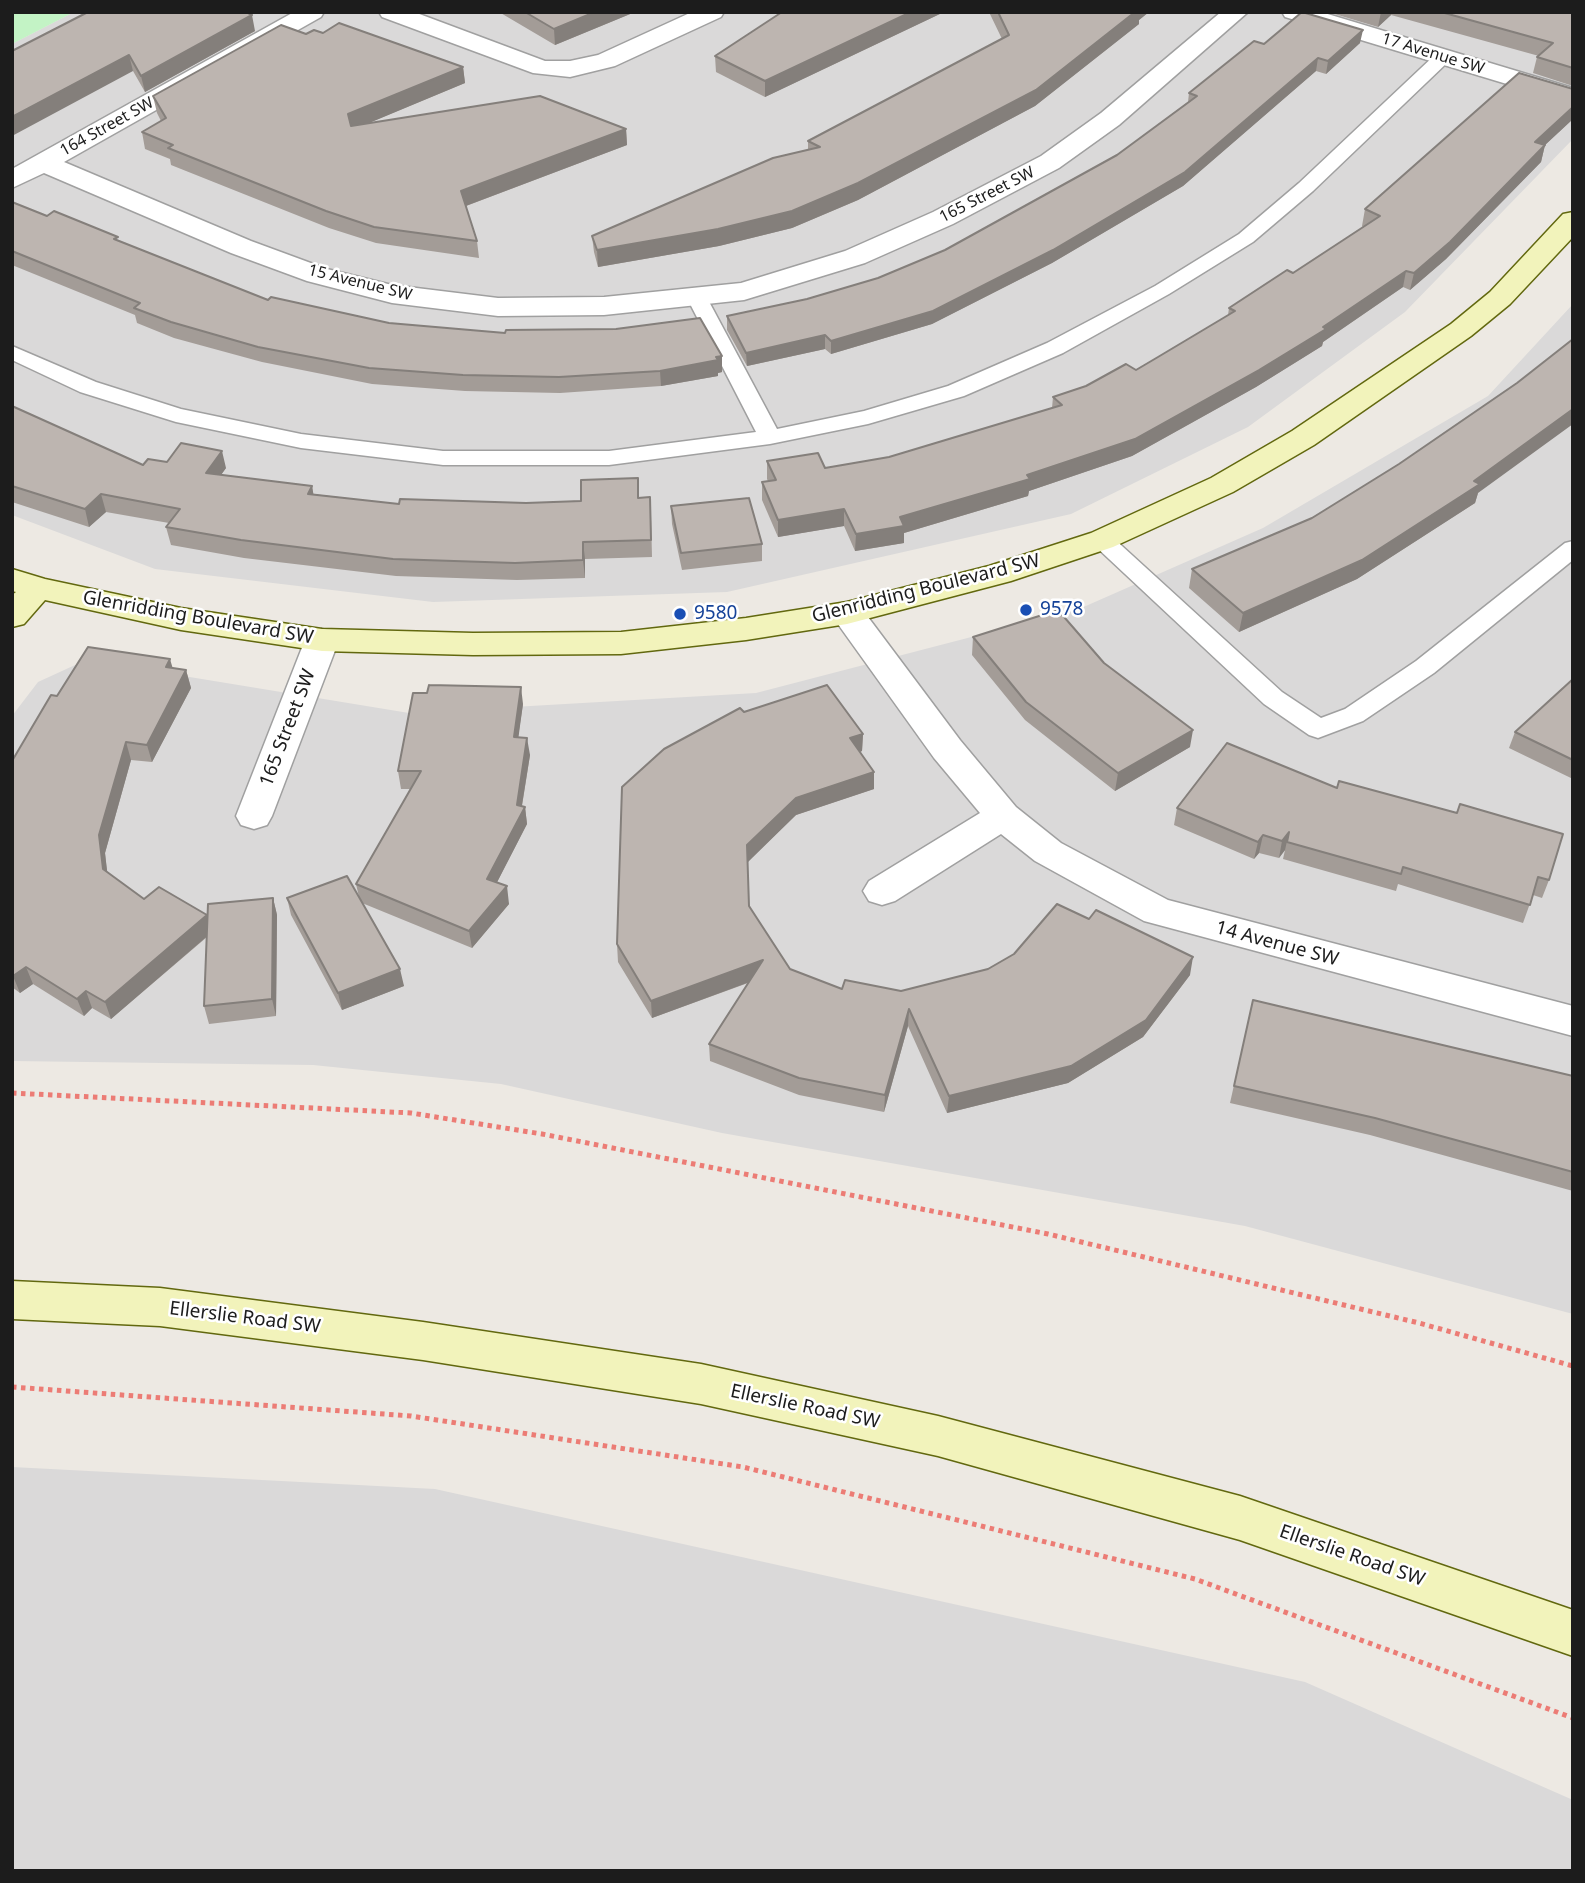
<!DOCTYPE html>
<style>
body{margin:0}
#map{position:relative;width:1585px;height:1883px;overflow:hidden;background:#ede9e3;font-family:"Noto Sans",sans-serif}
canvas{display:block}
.frame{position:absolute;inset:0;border:14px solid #1c1c1c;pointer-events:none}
</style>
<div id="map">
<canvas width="1585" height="1883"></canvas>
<div class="frame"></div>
</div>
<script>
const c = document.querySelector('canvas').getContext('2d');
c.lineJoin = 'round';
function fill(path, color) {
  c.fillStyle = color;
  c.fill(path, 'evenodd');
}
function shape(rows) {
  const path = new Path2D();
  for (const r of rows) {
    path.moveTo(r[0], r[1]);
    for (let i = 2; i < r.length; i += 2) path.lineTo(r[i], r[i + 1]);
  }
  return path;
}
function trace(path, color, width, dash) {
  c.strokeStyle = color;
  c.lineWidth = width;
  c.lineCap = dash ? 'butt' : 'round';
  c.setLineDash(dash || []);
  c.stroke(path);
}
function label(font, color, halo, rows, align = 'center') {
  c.font = font + ' "Noto Sans",sans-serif';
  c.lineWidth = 5;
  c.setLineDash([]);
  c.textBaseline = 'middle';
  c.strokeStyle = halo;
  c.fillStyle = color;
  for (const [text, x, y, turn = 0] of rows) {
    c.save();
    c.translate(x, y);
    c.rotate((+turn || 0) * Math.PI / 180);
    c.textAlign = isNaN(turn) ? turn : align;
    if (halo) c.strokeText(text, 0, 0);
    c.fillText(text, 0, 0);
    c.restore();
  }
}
fill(shape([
 [74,12,1573,12,1573,139,1405,312,1248,427,1071,514,727,592,433,602,155,569,12,515,12,44],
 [1573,304,1573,1314,1245,1226,722,1133,501,1084,313,1065,12,1061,12,716,38,682,86,660,409,713,756,693,1079,609,1263,528,1488,396],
 [12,1467,435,1489,1305,1682,1573,1800,1573,1871,12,1871]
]), '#dad9d9');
fill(shape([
 [12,12,74,12,12,44]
]), '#c3f3c5');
const lane = shape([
 [1443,52,1452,57,1449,61,1313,191,1253,242,1169,294,1063,353,964,396,868,424,770,444,609,465,443,465,301,448,176,422,80,392,12,360,12,346,96,382,181,409,301,434,443,451,609,451,756,432,686,296,696,290,706,296,777,429,864,411,948,386,1047,343,1155,286,1239,234,1299,183,1437,53,1443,52],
 [1102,533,1110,535,1282,692,1321,718,1345,709,1416,661,1565,543,1573,541,1573,560,1434,673,1363,721,1318,738,1309,735,1264,704,1094,545,1090,540,1094,535,1102,533]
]);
const street = shape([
 [294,12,324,12,321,17,64,162,251,241,327,269,392,285,498,298,604,297,741,283,845,251,933,212,1041,156,1101,113,1221,12,1248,12,1119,125,1059,168,953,224,865,263,744,300,604,315,498,316,392,303,307,281,231,253,44,173,12,188,12,169,294,12],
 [379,12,414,12,545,61,570,61,598,55,692,12,724,12,721,17,615,66,570,77,533,73,382,17,379,12],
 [1282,12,1321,12,1573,88,1573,104,1285,17,1282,12],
 [847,602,859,605,960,740,1016,807,1061,843,1168,900,1573,1006,1573,1036,1144,921,1035,861,1001,834,895,901,882,905,869,901,863,891,869,881,980,813,934,758,830,613,835,605,847,602],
 [322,629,334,632,339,640,272,816,267,825,254,829,241,825,236,816,305,640,310,632,322,629]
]);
const secondary = shape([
 [1573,212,1573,237,1510,304,1471,336,1314,445,1233,492,1113,547,1011,581,847,624,746,640,621,654,473,655,322,651,181,630,45,600,24,624,12,627,12,595,16,592,12,591,12,569,45,579,181,608,322,629,473,633,621,632,746,618,847,602,989,566,1091,533,1211,478,1292,431,1451,324,1490,292,1563,214,1573,212],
 [12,1281,160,1288,423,1322,701,1364,938,1416,1240,1496,1573,1610,1573,1656,1240,1540,938,1456,701,1404,423,1360,160,1326,12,1319,12,1281]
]);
trace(lane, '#a0a0a0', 3);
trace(street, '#a0a0a0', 3);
trace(secondary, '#62680f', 3);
trace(shape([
 [12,1093,411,1113,542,1134,1048,1234,1419,1323,1573,1366],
 [12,1387,411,1416,743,1467,1195,1579,1573,1718]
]), '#ec7c75', 5, [4.5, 4.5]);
fill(lane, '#fff');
fill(street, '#fff');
fill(secondary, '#f2f3bb');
fill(shape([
 [88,12,255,31,145,92,133,71],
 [499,12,635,12,555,45],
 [782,12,944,12,765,97,716,72,715,56],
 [989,12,1149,12,1139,20,1139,24,1035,106,858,200,792,228,719,246,598,267,594,252,592,236,808,150,808,141,1002,39],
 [1328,12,1573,12,1573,86,1533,73,1537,57,1539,56,1391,15,1378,27],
 [323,33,463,67,465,83,366,124,626,129,627,145,466,206,477,241,479,258,376,243,329,228,171,165,170,159,145,149,142,132,161,121,157,113,153,96,306,34],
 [1360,43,1326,74,1316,71,1183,186,1052,263,932,324,831,354,825,349,747,366,727,330,727,316,807,299,878,278,945,250,1117,155,1188,102,1189,93,1264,44],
 [1573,119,1545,145,1541,162,1446,259,1410,290,1403,287,1323,342,1322,346,1256,387,1132,456,1029,491,1028,496,904,533,904,543,855,551,844,526,778,537,762,500,762,482,768,481,767,479,767,461,825,468,889,457,1052,408,1053,397,1136,370,1228,315,1229,308,1293,273,1363,227,1362,226,1365,209],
 [12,202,47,216,119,241,268,300,389,323,722,356,722,372,718,373,718,376,661,386,560,393,465,391,372,384,262,362,174,338,137,323,135,315,12,265],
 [12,406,143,465,167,462,226,468,221,475,312,486,313,494,399,504,526,503,639,498,651,515,652,557,585,559,585,578,517,580,396,576,244,558,171,545,166,527,169,523,106,512,89,527,12,502],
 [1478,493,1475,503,1357,579,1239,632,1189,588,1192,569],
 [671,506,762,544,762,561,682,570,672,524],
 [973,637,1104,663,1190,747,1115,791,1025,720,972,655],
 [173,668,186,670,191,688,152,762,131,760,105,853,107,872,144,899,207,915,273,898,277,915,276,1016,209,1024,204,1006,207,937,111,1019,92,1008,84,1016,33,984,20,993,12,987,12,761,57,696],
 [1573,679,1573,779,1509,748,1515,732],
 [523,704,518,737,530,755,522,806,525,807,527,824,497,882,509,904,472,948,362,903,404,986,342,1010,291,915,287,898,359,897,356,884,411,789,401,789,398,771],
 [744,712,863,734,862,751,860,752,874,772,874,789,796,815,747,862,749,906,790,969,842,989,901,991,1190,975,1143,1037,1068,1083,947,1113,908,1026,884,1112,799,1095,710,1061,709,1044,748,983,652,1018,618,962,617,944],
 [1227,743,1549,880,1542,898,1533,895,1523,923,1398,884,1396,891,1283,859,1285,850,1279,858,1259,853,1254,859,1174,825,1177,808],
 [1253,1000,1573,1076,1573,1191,1370,1135,1230,1103]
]), '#a39c97');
fill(shape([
 [595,12,635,12,555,45,554,29],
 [911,12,944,12,765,97,765,81],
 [1135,12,1149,12,1139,20,1139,24,1035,106,858,200,792,228,719,246,598,267,597,250],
 [1381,12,1391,12,1391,15,1378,27],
 [252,15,255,31,145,92,141,76],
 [1363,30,1360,43,1326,74,1328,61],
 [129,55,133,71,12,136,12,117],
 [1318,58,1316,71,1183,186,1052,263,932,324,831,354,831,341],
 [463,67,465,83,350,131,348,114],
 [1573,107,1573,119,1531,158,1535,142],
 [626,129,627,145,463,207,461,191],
 [1545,145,1541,162,1446,259,1410,290,1414,273],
 [1406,271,1403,287,1323,342,1322,346,1256,387,1132,456,1029,491,1028,496,904,533,904,543,855,551,856,534,900,517,1027,475,1323,327],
 [825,335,825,349,747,366,746,353],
 [722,356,722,372,718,373,718,376,661,386,660,371],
 [1573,409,1573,424,1478,493,1475,503,1357,579,1239,632,1243,613],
 [222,451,226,468,210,490,206,473],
 [312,486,315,503,308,494],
 [101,494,106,512,89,527,85,509],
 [844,509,844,526,778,537,778,520],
 [583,542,585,559,585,578,583,560],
 [170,659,175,676,166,667],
 [186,670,191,688,152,762,147,745],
 [521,687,523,704,516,755,514,737],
 [1193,730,1190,747,1115,791,1118,773],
 [863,734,862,751,850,755,850,738],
 [527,738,530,755,520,817,525,807,527,824,490,896,487,879,517,805],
 [126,742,131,760,105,853,109,887,103,869,99,835],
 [874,772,874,789,796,815,747,863,747,845,796,798],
 [1289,832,1285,850,1279,858,1282,841],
 [1263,835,1259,853,1254,859,1258,842],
 [507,886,509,904,472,948,469,931],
 [273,898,277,915,276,1016,272,999],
 [207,915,212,932,111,1019,105,1002],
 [1193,957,1190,975,1143,1037,1068,1083,947,1113,949,1096],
 [763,960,763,977,652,1018,651,1001],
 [26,967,33,984,20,993,13,976],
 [400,969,404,986,342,1010,338,993],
 [86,991,92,1008,84,1016,77,999],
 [909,1009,908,1026,884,1112,885,1095]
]), '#847f7b');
const building = shape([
 [88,12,246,12,252,15,141,76,129,55,12,117,12,51,88,12],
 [525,12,595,12,554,29,525,12],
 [782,12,911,12,765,81,715,56,782,12],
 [998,12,1135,12,1036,90,858,183,792,211,718,229,597,250,592,236,773,158,820,147,808,141,1009,35,998,12],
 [1302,12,1363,30,1328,61,1318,58,1185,172,1053,250,933,311,831,341,825,335,746,353,727,316,807,299,878,278,945,250,1117,155,1197,96,1189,93,1254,41,1264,44,1302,12],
 [1441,12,1573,12,1573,68,1537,57,1553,43,1441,12],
 [339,23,463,67,348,114,351,126,540,96,626,129,461,191,477,241,374,227,326,211,168,148,173,145,142,132,166,118,153,96,281,25,306,34,314,30,323,33,339,23],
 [1519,73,1573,89,1573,107,1535,142,1545,145,1450,242,1414,273,1406,271,1323,327,1326,329,1259,370,1135,439,1027,475,1030,479,900,517,904,526,856,534,844,509,778,520,762,482,776,480,767,461,818,453,825,468,889,457,1062,405,1053,397,1086,386,1126,364,1136,370,1158,357,1235,311,1229,308,1287,270,1293,273,1380,216,1365,209,1519,73],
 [12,202,47,216,54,211,118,237,114,239,268,300,271,297,389,323,505,333,506,330,616,329,700,318,722,356,716,357,718,360,660,371,559,377,463,375,369,368,258,347,171,322,134,308,140,303,12,251,12,202],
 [1573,339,1573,409,1474,481,1480,484,1362,560,1243,613,1192,569,1312,518,1399,464,1517,383,1573,339],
 [12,406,143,465,148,459,167,462,181,443,222,451,206,473,312,486,308,494,399,504,400,499,526,503,581,501,581,480,638,478,638,498,650,497,651,540,583,542,583,560,515,563,393,559,241,540,166,527,180,509,101,494,85,509,12,486,12,406],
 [749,498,762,544,681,553,671,506,749,498],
 [1058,610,1104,663,1193,730,1118,773,1026,702,973,637,1058,610],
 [88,647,170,659,166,667,186,670,147,745,126,742,99,835,103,869,144,899,159,887,207,915,105,1002,86,991,77,999,26,967,13,976,12,975,12,761,51,695,57,696,88,647],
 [1573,679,1573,760,1515,732,1573,679],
 [429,685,521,687,514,737,527,738,517,805,525,807,487,879,507,886,469,931,356,884,421,771,398,771,413,693,427,693,429,685],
 [827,685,863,734,850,738,874,772,796,798,747,845,749,906,790,969,842,989,845,980,901,991,988,969,1014,954,1057,904,1089,919,1096,910,1193,957,1146,1020,1071,1066,949,1096,909,1009,885,1095,799,1078,709,1044,763,960,651,1001,617,944,622,787,664,749,740,708,744,712,827,685],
 [1227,743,1337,788,1339,781,1457,813,1460,804,1563,834,1549,880,1538,877,1530,905,1403,867,1401,874,1287,842,1289,832,1282,841,1263,835,1258,842,1177,808,1227,743],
 [347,876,400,969,338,993,287,898,347,876],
 [273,898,272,999,204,1006,208,904,273,898],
 [1253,1000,1573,1076,1573,1172,1375,1118,1234,1086,1253,1000]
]);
fill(building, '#bdb5b0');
trace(building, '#847f7b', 2);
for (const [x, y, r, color] of [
 [1026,610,7,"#1a4fb4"],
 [680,614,7,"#1a4fb4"]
]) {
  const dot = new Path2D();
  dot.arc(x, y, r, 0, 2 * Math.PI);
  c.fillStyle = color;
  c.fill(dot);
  trace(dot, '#fff', 2.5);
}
label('16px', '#1c1c1c', '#fff', [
 ["17 Avenue SW",1433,54,17],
 ["164 Street SW",107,127,-29],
 ["165 Street SW",987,195,-27],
 ["15 Avenue SW",360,283,14]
]);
label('19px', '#1c1c1c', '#fff', [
 ["Glenridding Boulevard SW",926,589,-14],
 ["Glenridding Boulevard SW",198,618,10],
 ["165 Street SW",288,728,-69],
 ["14 Avenue SW",1277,944,15],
 ["Ellerslie Road SW",245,1318,7],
 ["Ellerslie Road SW",805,1407,12],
 ["Ellerslie Road SW",1352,1556,19]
]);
label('19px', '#164399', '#fff', [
 ["9578",1040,610],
 ["9580",694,614]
], 'left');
</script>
